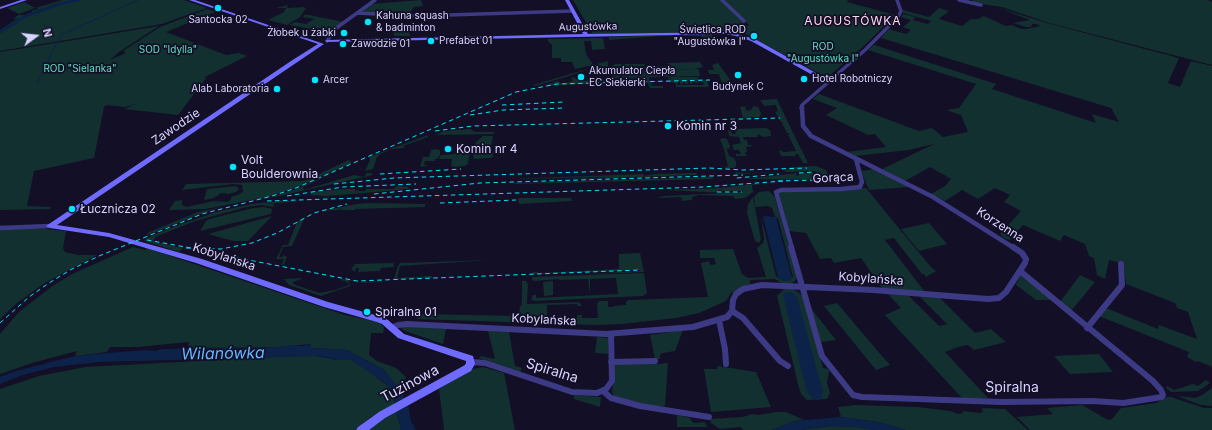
<!DOCTYPE html>
<meta charset="utf-8">
<style>
body{margin:0}
#map{position:relative;width:1212px;height:430px;overflow:hidden;background:#130f26;font-family:Inter,sans-serif}
canvas{display:block}
.north{position:absolute;left:16px;top:16px;width:40px;height:40px;-webkit-text-stroke:3px #130f26;paint-order:stroke;rotate:75deg;font-size:11px;font-weight:700;line-height:16px;text-align:center;color:#d9d4ff}
.north::after{content:'';display:block;margin:auto;width:14px;height:18px;background:#d9d4ff;clip-path:polygon(50% 0,100% 100%,50% 72%,0 100%)}
</style>
<div id="map">
<canvas width="1212" height="430"></canvas>
<div class="north">N</div>
</div>
<script>
const c = document.querySelector('canvas').getContext('2d');
c.lineJoin = 'round';
function fill(path, color) {
  c.fillStyle = color;
  c.fill(path, 'evenodd');
}
function shape(rows) {
  const path = new Path2D();
  for (const r of rows) {
    path.moveTo(r[0], r[1]);
    for (let i = 2; i < r.length; i += 2) path.lineTo(r[i], r[i + 1]);
  }
  return path;
}
function trace(path, color, width, dash) {
  c.strokeStyle = color;
  c.lineWidth = width;
  c.lineCap = dash ? 'butt' : 'round';
  c.setLineDash(dash || []);
  c.stroke(path);
}
function label(font, color, halo, rows, align = 'center') {
  c.font = font + ' Inter,sans-serif';
  c.lineWidth = 3.5;
  c.setLineDash([]);
  c.textBaseline = 'middle';
  c.strokeStyle = halo;
  c.fillStyle = color;
  for (const [text, x, y, turn = 0] of rows) {
    c.save();
    c.translate(x, y);
    c.rotate((+turn || 0) * Math.PI / 180);
    c.textAlign = isNaN(turn) ? turn : align;
    if (halo) c.strokeText(text, 0, 0);
    c.fillText(text, 0, 0);
    c.restore();
  }
}
fill(shape([
 [62,0,184,0,207,8,162,24,0,51,0,30,18,18,13,19,18,15,25,15,31,13,33,10,39,9,35,8,19,14,7,8,24,2,35,8],
 [421,0,423,6,414,7,409,14,360,13,371,4],
 [573,0,721,0,747,26,749,25,723,0,848,0,847,2,895,15,866,44,827,78,748,35,738,32,723,31,591,35,589,33,592,33],
 [972,0,1208,0,1212,2,1212,65,1049,23,1002,7,974,3],
 [288,5,287,8,305,7,304,8,306,8,300,17,287,25,268,20,284,12,286,8,276,8],
 [996,7,1047,23,1179,58,1168,83,1180,87,1191,61,1212,66,1212,367,1198,361,1196,362,1187,357,1189,352,1099,316,1106,308,1158,329,1159,325,1197,339,1188,312,1177,308,1175,303,1126,284,1124,264,1109,260,1105,279,1097,275,1094,258,1089,256,1085,244,1064,235,1060,241,1023,225,1009,240,1004,238,1000,234,1021,211,1004,202,1010,195,995,188,978,199,962,190,945,201,931,194,945,186,951,179,930,167,905,181,882,169,934,144,909,150,855,156,846,152,886,147,875,134,868,135,826,115,837,108,813,99,819,94,919,131,932,128,943,137,968,132,961,115,946,110,959,108,976,84,868,50,874,45,996,84,992,89,1096,123,1092,114,1119,122,1111,108,881,38,889,29,906,34,911,30,903,27,911,20,901,17,903,14,915,17,913,20,928,24,931,21,903,13,903,10,929,17,939,8,949,11,939,19,962,26,971,19,978,19,984,16,1006,26,1011,25,1022,29,1027,29,1040,26,1036,24,1032,24,1031,27,1026,27,1013,23,1030,20],
 [207,9,215,12,166,32,226,55,239,53,247,56,203,78,207,77,178,115,124,109,135,104,125,107,107,105,98,110,104,107,94,158,34,171,27,206,51,207,50,209,0,210,0,52,159,26,119,52,110,60,126,53,123,51,160,27],
 [304,15,309,15,344,22,329,32,289,25,295,22,306,24,314,19,303,17],
 [392,24,408,24,410,36,394,36],
 [705,34,712,35,713,38,705,38,699,36,660,36,609,40,609,37],
 [603,38,605,49,606,49,592,50,591,41,584,41,586,54,593,65,608,61,608,67,591,68,569,76,535,86,533,85,594,67,593,65,575,69,572,62,561,62,561,58,552,58,552,45,548,41,548,39],
 [700,62,703,67,694,69,653,70,652,66,669,66,668,63],
 [718,63,729,78,730,81,727,81,730,86,723,86,719,74,709,74,708,70,714,70,712,65],
 [615,64,644,64,646,65,644,65,644,66,646,67,647,70,616,71,612,69,612,66],
 [697,69,699,70,700,76,612,78,610,72,613,71],
 [573,77,581,81,603,79,607,83,543,86,558,81,562,84,573,81,571,78],
 [649,77,650,84,652,82,651,86,663,86,663,88,650,88,648,83,612,84,611,79],
 [668,77,670,77,671,81,671,77,698,77,698,79,706,80,697,80,698,83,695,83,694,80,692,81,693,83,690,84,689,80,687,81,688,84,685,84,685,81,683,81,683,84,680,84,680,81,678,81,677,85,704,85,702,81,707,80,709,87,676,87,676,83,670,82],
 [777,99,793,133,808,163,787,164,803,163,798,154,795,154,796,156,782,156,780,154,779,152,781,150,783,152,796,151,789,136,787,136,790,134,787,133,782,123,783,122,781,122,775,112,778,111,775,104,775,105,764,106,760,100],
 [748,106,745,107,747,111,752,109,753,106,758,107,763,118,760,114,760,117,743,118,740,107],
 [766,128,770,130,771,136,763,137,758,134,757,137,743,137,744,140,747,140,748,145,751,145,752,146,746,147,747,151,745,153,747,156,736,156,736,154,741,154,739,150,734,150,732,145,741,143,739,137,729,136,728,130,732,130,731,133,735,134,736,133,734,131,734,129],
 [470,129,475,132,494,132,494,134,436,135,444,131],
 [428,135,428,137,403,146,405,148,392,149,380,154,377,157,373,169,365,171,370,160,369,157],
 [483,136,493,136,490,153,493,153,493,157,490,158,474,159,473,157,476,142],
 [724,138,727,139,730,146,728,150,726,147,729,156,734,158,736,162,736,166,734,168,726,168,724,166,728,167,724,149,720,139],
 [466,145,471,146,468,164,465,166,453,167,451,166,452,159,439,159,441,155,454,154,458,150,464,149],
 [435,149,440,150,440,155,437,159,435,159,435,161,425,161,424,165,427,165,427,166,420,167,423,157,429,157,431,150],
 [349,160,352,163,300,186,268,197,205,209,169,210,175,201,182,200,182,205,186,207,214,201,228,202,231,199,231,197,240,194,243,191,242,185,233,184,182,190,186,184,304,181],
 [353,164,305,186,303,187,304,190,354,175,363,177,366,175,366,173,371,173,373,175,284,195,268,198,294,190],
 [816,166,826,170,829,176,828,180,824,181,802,182,822,180,745,179,790,174,796,173,797,176,799,175,799,173,816,173,815,171,736,174,735,172,744,173,784,172,789,168,808,168,789,168,791,167],
 [874,169,909,187,869,190,861,171],
 [691,173,696,173,697,175,524,181,615,177,506,179,643,174,644,176,654,174],
 [712,177,713,179,514,184,515,183],
 [798,181,752,185,753,192,745,198,735,199,733,196,699,195,692,197,692,200,682,201,681,197,657,198,664,196,743,192,743,191,722,191,721,190,718,190,719,192,706,192,665,190,719,188,754,184],
 [236,186,239,189,236,192,229,194,221,193,214,198,204,200,207,189],
 [397,186,408,187,408,189,365,193,326,196,310,195,311,192,344,189,355,189,355,191,359,189,358,191,365,191,366,189,394,189],
 [866,188,930,266,936,271,926,277,924,274,922,274,894,238,885,240,925,292,882,288,861,258,834,263,831,258,820,259,806,233,789,231,778,194,780,192],
 [769,191,775,197,798,278,791,284,783,284,775,279,750,280,750,284,731,293,726,301,699,313,676,318,622,324,595,325,417,319,418,314,519,316,520,306,522,305,522,281,526,281,528,284,527,304,579,302,581,304,581,306,577,306,577,304,546,305,547,306,547,319,577,318,577,315,582,315,582,318,598,318,597,304,599,301,608,301,608,307,614,307,614,313,614,306,626,305,626,302,628,300,708,297,701,263,709,261,711,265,716,264,714,258,700,258,700,250,733,249,742,274,748,278,766,277,757,248,763,243,764,239,761,217,776,276,784,281,788,281,793,277,778,218,775,217,772,208,768,206,755,207,755,205,754,197,759,192],
 [753,197,761,239,759,243,755,241,747,213,748,204],
 [518,198,571,198,572,201,519,204],
 [280,201,302,201,265,204,274,204,273,207,261,205,247,207,195,221,155,237,154,241,146,240,183,248,179,252,144,241,147,238,176,226,216,212,251,204],
 [357,204,368,203,425,204,425,207,357,209,355,208,356,210,340,210,342,208,338,210,321,211],
 [222,207,203,213,148,235,147,233,198,212],
 [264,207,272,209,271,214,200,231,206,221,209,219,253,208],
 [272,216,248,241,233,241,208,234],
 [305,217,292,246,283,247,279,257,282,257,284,255,287,257,284,264,281,265,284,259,276,259,283,245,288,245,297,222],
 [929,223,947,244,919,251,901,229],
 [4,229,46,229,66,231,63,248,65,252,78,255,97,255,43,284,16,304,0,319,0,230],
 [133,247,145,250,147,248,345,315,379,322,384,327,383,333,371,333,369,355,377,361,396,368,406,377,401,387,396,385,384,370,347,350,310,348,311,344,281,347,188,348,189,342,138,347,110,347,107,352,75,356,77,351,32,363,0,374,0,334,19,312,51,287,72,274],
 [640,253,644,272,567,275,640,271,640,270,532,274,533,272,538,272,538,273,619,269,619,254],
 [490,260,400,266,397,278,429,276,432,276,432,278,394,279,398,266,400,263],
 [393,263,394,267,381,268,380,271,358,272,359,268,356,268,355,272,351,269,355,264],
 [644,273,647,293,643,296,534,301,531,299,533,295,536,295,536,298,618,294,616,278,590,279,590,294,588,279,559,280,559,279,534,281,532,280,532,277],
 [1021,274,1052,300,1036,300,1016,285],
 [1080,275,1095,282,1071,311,1060,302],
 [302,278,301,279,293,282,293,284,319,293,335,290,349,285,347,282,341,280,343,279,361,282,390,281,365,283,348,281,350,286,321,296,289,285,284,279],
 [553,281,553,295,544,296,543,282],
 [784,289,793,289,803,296,823,368,828,369,829,371,827,383,830,393,827,399,807,400,801,394,799,388,777,296],
 [887,293,909,296,939,326,947,324,920,297,940,298,975,333,991,329,1006,342,974,350,968,345,958,347,945,352,988,398,962,398,885,315,901,308],
 [837,303,876,349,890,365,876,370,824,306],
 [810,307,836,340,821,342],
 [406,326,446,329,443,344,405,331,400,328],
 [683,330,675,351,663,353,660,354,660,359,655,359,650,335],
 [488,331,509,332,515,366,522,368,520,373,479,358,481,356,495,359],
 [597,337,608,338,608,354,595,353],
 [1099,354,1113,372,1070,374,1054,356],
 [312,355,337,360,351,360,358,363,388,386,393,395,395,404,371,417,355,430,0,430,0,389,39,376,85,367],
 [664,363,668,363,665,406,648,406,614,396,612,392,614,380,614,366,615,364,662,364],
 [718,366,756,372,771,407,711,412,704,369,717,369],
 [483,367,504,373,515,430,444,430,439,389,473,369],
 [1206,380,1210,383,1198,391,1171,392,1166,388,1167,386,1174,390,1193,384,1198,386],
 [1212,388,1212,406,1201,405,1177,396,1195,398,1202,395],
 [574,395,601,397,600,407,574,399],
 [1167,397,1171,397,1204,408,1212,408,1212,430,1030,430,1017,417,1053,414,1047,408,1082,405,1108,420,1112,419,1121,408,1156,403],
 [855,405,918,407,950,411,958,414,963,413,962,411,980,413,983,412,982,408,1005,409,1028,430,906,430,878,422,841,417,838,407],
 [396,409,401,430,364,430],
 [776,412,786,412,804,420,795,421,772,430,743,430,741,427,720,429,711,423,710,419,743,417,752,414,759,415],
 [677,415,690,418,693,423,705,422,707,427,677,427],
 [830,426,857,427,874,430,800,430]
]), '#12302f');
fill(shape([
 [764,216,776,217,792,278,788,281,784,281,778,277,763,217],
 [786,292,791,292,797,297,823,392,820,400,814,400,807,392,783,295],
 [311,344,310,348,347,350,384,370,396,385,401,387,404,398,408,403,411,421,416,430,401,430,393,395,388,386,382,381,351,360,337,360,320,356,100,362,54,367,23,375,0,384,0,377,16,371,75,356,94,354,147,350,156,351,162,349,281,347,292,345,302,346],
 [841,417,878,422,906,430,874,430,857,427,830,426,800,430,772,430,795,421]
]), '#0c2248');
trace(shape([
 [57,42,61,35,138,0],
 [46,65,57,43],
 [37,84,45,66]
]), '#0c2248', 1);
trace(shape([
 [0,32,26,16,59,4,78,0]
]), '#0c2248', 3);
trace(shape([
 [722,0,744,21],
 [959,0,981,5],
 [357,13,417,16,573,11],
 [327,41,335,29,375,0],
 [801,108,802,105,865,50,898,17,901,11,897,0]
]), '#3d3a85', 3.5);
trace(shape([
 [802,107,803,126,811,136,933,197,1014,248],
 [0,228,50,226],
 [792,248,776,192,781,190,841,189,860,187,862,182,856,159]
]), '#3d3a85', 4.5);
trace(shape([
 [791,247,822,356,853,395,862,397,1001,402,1093,401,1123,403,1162,397,1163,395,1161,390,1153,381,1020,271],
 [732,311,743,318,780,361,788,366],
 [719,320,725,349,726,364],
 [391,328,398,325,407,324,606,334,693,327,727,317,732,311,733,300,736,294,743,289,762,285,873,290,988,299,999,298,1006,292,1025,263,1026,259,1022,253,1013,247],
 [1087,328,1122,285,1121,264],
 [472,362,485,363,572,392,597,393,606,389,612,381,611,334],
 [611,362,655,361],
 [603,391,611,398,640,406,709,417]
]), '#3d3a85', 6);
fill(shape([
 [21,0,27,0,0,9,0,7,21,0],
 [189,0,195,0,324,44,57,225,109,233,202,259,328,302,382,317,388,320,404,334,473,356,475,364,471,371,385,418,369,430,356,430,358,427,379,412,465,365,466,363,466,361,398,338,382,324,377,322,324,307,196,263,109,237,50,228,46,226,291,61,318,44,189,0],
 [565,0,569,0,588,34,725,32,737,34,755,39,832,82,831,83,827,83,751,41,736,36,725,34,327,42,325,41,327,40,583,34,565,0]
]), '#6f6bff');
trace(shape([
 [502,105,564,102],
 [470,115,503,110,565,108],
 [435,131,473,126,780,118],
 [799,173,815,172],
 [380,174,461,169],
 [737,178,779,174],
 [778,181,821,180],
 [334,184,394,178,709,168,743,170,807,168],
 [717,192,742,192],
 [374,194,480,183,743,175],
 [287,196,343,187,416,184],
 [267,201,703,187,783,181],
 [440,203,516,200],
 [147,240,191,248],
 [186,248,221,249,252,243,277,233,314,213,347,204],
 [212,253,357,281,640,270],
 [0,323,29,297,49,283,72,269,99,256,202,214,272,196,296,188,516,92,557,84,710,80]
]), '#00e5ff', 1, [4.5, 3.5]);
for (const [x, y, r, color] of [
 [218,8,4,"#00e5ff"],
 [368,22,4,"#00e5ff"],
 [344,33,4,"#00e5ff"],
 [754,36,4,"#00e5ff"],
 [431,41,4,"#00e5ff"],
 [343,44,4,"#00e5ff"],
 [738,75,4,"#00e5ff"],
 [581,77,4,"#00e5ff"],
 [804,79,4,"#00e5ff"],
 [315,80,4,"#00e5ff"],
 [277,89,4,"#00e5ff"],
 [668,126,4,"#00e5ff"],
 [448,149,4,"#00e5ff"],
 [233,167,4,"#00e5ff"],
 [72,209,4,"#00e5ff"],
 [367,312,4,"#00e5ff"]
]) {
  const dot = new Path2D();
  dot.arc(x, y, r, 0, 2 * Math.PI);
  c.fillStyle = color;
  c.fill(dot);
  trace(dot, '#130f26', 1.5);
}
label('10px', '#d9d4ff', '#130f26', [
 ["Kahuna squash",376,16],
 ["& badminton",376,28],
 ["Santocka 02",218,20,"center"],
 ["Świetlica ROD",746,30,"right"],
 ["\"Augustówka I\"",746,42,"right"],
 ["Żłobek u żabki",336,33,"right"],
 ["Prefabet 01",439,41],
 ["Zawodzie 01",351,44],
 ["Akumulator Ciepła",589,71],
 ["EC Siekierki",589,83],
 ["Hotel Robotniczy",812,79],
 ["Arcer",323,80],
 ["Budynek C",738,87,"center"],
 ["Alab Laboratoria",269,89,"right"]
], 'left');
label('10px', '#d9d4ff', '#130f26', [
 ["Augustówka",588,27,-1]
]);
label('10px', '#5fe0c0', '#130f26', [
 ["ROD",823,47],
 ["\"Augustówka I\"",823,59],
 ["SOD \"Idylla\"",168,50],
 ["ROD \"Sielanka\"",80,69]
]);
c.letterSpacing = '1px';
label('12px', '#ffd6f0', '#130f26', [
 ["AUGUSTÓWKA",853,21]
]);
c.letterSpacing = '0px';
label('12px', '#d9d4ff', '#130f26', [
 ["Komin nr 3",676,126],
 ["Komin nr 4",456,149],
 ["Volt",241,160],
 ["Boulderownia",241,174],
 ["Łucznicza 02",80,209],
 ["Spiralna 01",375,312]
], 'left');
label('12px', '#d9d4ff', '#130f26', [
 ["Zawodzie",176,127,-34],
 ["Gorąca",833,178,-3],
 ["Korzenna",1000,225,33],
 ["Kobylańska",224,257,18],
 ["Kobylańska",871,279,4],
 ["Kobylańska",544,320,3]
]);
label('14px', '#d9d4ff', '#130f26', [
 ["Spiralna",552,371,17],
 ["Tuzinowa",410,384,-28],
 ["Spiralna",1012,388]
]);
label('italic 16px', '#62b6ff', '#130f26', [
 ["Wilanówka",223,354,-1]
]);
</script>
